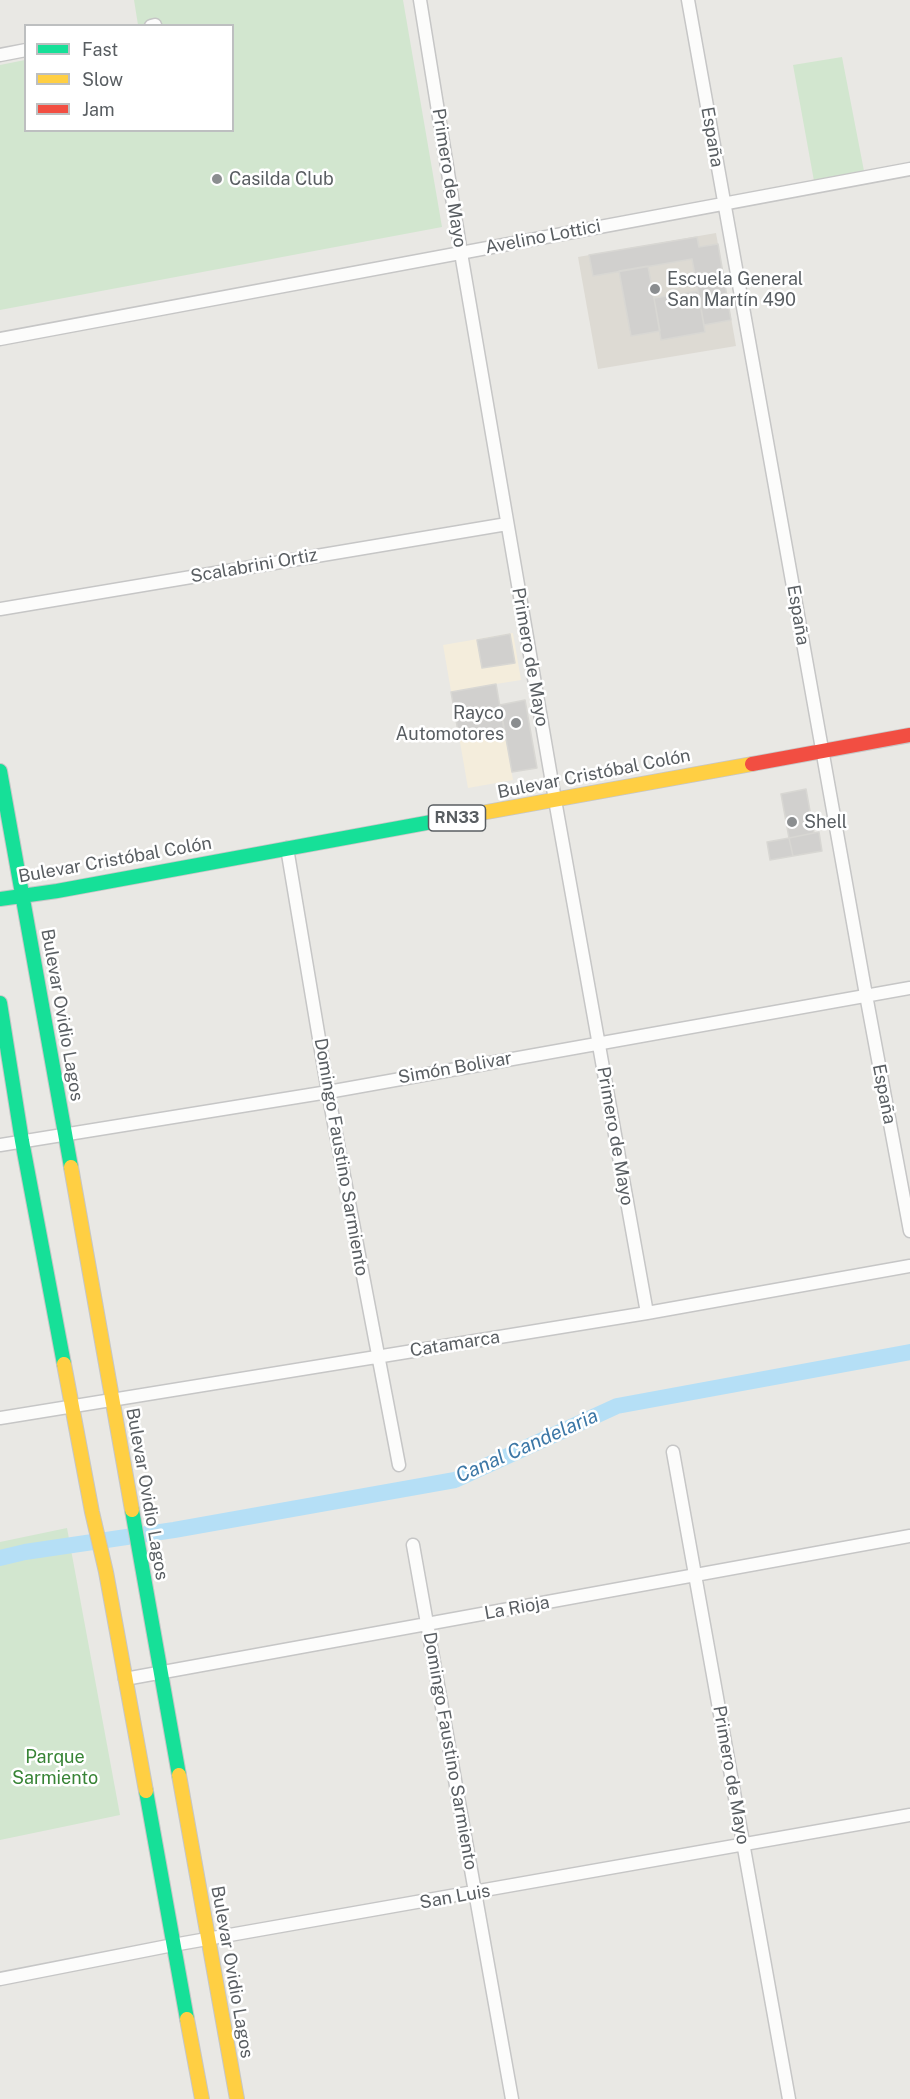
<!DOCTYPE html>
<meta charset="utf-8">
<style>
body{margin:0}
#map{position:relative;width:910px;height:2099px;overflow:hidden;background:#e9e8e4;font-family:"Public Sans",sans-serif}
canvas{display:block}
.legend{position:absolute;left:24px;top:24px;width:210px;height:108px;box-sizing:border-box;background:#fff;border:2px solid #bdbfc0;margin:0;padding:8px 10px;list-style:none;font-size:18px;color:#595e62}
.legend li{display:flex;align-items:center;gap:12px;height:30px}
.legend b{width:30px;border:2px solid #bdbfc0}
</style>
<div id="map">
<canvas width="910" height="2099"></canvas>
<ul class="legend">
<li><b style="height:8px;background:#16e098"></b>Fast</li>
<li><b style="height:8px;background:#ffcf43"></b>Slow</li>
<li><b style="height:8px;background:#f24e42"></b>Jam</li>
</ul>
</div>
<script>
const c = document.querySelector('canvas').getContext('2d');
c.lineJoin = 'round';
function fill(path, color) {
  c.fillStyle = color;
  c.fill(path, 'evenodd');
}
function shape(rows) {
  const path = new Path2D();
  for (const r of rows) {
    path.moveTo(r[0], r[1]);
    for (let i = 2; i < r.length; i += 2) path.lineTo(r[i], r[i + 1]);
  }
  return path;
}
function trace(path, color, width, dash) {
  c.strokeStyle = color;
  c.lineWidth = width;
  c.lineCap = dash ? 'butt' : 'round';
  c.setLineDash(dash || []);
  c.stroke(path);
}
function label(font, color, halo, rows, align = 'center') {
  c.font = font + ' "Public Sans",sans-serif';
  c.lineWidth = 5;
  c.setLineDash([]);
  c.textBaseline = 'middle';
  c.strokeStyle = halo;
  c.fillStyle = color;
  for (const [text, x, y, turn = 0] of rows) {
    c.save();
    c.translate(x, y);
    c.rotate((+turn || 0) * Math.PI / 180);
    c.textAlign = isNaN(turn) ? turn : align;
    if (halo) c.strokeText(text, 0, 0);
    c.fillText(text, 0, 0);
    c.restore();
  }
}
fill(shape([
 [513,633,521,680,496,684,513,780,468,788,443,645]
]), '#f4eddc');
fill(shape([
 [716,233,736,346,598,369,578,257]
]), '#dddad3');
fill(shape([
 [134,0,403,0,442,227,0,310,0,65,25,60,26,130,232,130,232,26,138,25],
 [842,57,864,171,814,181,793,65],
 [67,1528,120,1815,0,1840,0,1542]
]), '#d2e6cf');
trace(shape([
 [0,1558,25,1552,174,1530,455,1480,617,1406,910,1352]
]), '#b5dff6', 16);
const building = shape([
 [697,237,699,247,718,244,731,320,704,325,692,259,593,276,589,255,697,237],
 [648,266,660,331,631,336,619,271,648,266],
 [698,291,705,332,661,340,654,298,698,291],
 [510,634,515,663,482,668,477,640,510,634],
 [496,684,504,730,459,737,451,692,496,684],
 [525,700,537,768,512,772,500,705,525,700],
 [806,789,814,833,789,838,781,794,806,789],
 [819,832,822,851,793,856,789,838,819,832],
 [789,838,793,856,770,860,767,842,789,838]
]);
fill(building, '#d1d0ce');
trace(building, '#d8d7d3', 1.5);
const street = shape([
 [420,0,461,253,555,800,647,1313],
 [688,0,866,995,910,1231],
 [151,26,155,25],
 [0,55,26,50],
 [0,339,910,169],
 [0,609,507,524],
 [287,848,328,1092,399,1465],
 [0,1145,328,1092,910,988],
 [0,1418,647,1313,910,1266],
 [673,1452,789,2099],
 [413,1545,512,2099],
 [125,1679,910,1536],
 [0,1979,173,1945,910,1815]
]);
const fast = shape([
 [0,771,71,1167],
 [0,899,57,891,437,821],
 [0,1003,22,1141,64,1364],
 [132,1510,179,1775],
 [146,1791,187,2019]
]);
const slow = shape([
 [437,821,752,764],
 [71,1167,132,1510],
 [64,1364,92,1512,106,1572,146,1791],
 [179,1775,237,2099],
 [187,2019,202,2099]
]);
const jam = shape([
 [752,764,910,735]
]);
trace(street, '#c6c6c6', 15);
trace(fast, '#c6c6c6', 16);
trace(slow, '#c6c6c6', 16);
trace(jam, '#c6c6c6', 16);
trace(street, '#fcfcfb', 12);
trace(fast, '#16e098', 14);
trace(slow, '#ffcf43', 14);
trace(jam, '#f24e42', 14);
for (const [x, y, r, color] of [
 [217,179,6,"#8b8e90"],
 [655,289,6,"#8b8e90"],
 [516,723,6,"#8b8e90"],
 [792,822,6,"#8b8e90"]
]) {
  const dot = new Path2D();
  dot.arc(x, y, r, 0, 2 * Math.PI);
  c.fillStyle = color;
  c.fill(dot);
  trace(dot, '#fff', 2);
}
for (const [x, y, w] of [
 [457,818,57]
]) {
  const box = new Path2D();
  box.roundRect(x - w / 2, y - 13, w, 26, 4.5);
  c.fillStyle = '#fff';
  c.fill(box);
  trace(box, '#595e62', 1.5);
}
label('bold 16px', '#595e62', null, [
 ["RN33",457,818]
]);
label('18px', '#595e62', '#fff', [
 ["España",712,137,80],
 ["Primero de Mayo",449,178,81],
 ["Avelino Lottici",543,237,-11],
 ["Scalabrini Ortiz",254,566,-10],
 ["España",798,615,80],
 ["Primero de Mayo",530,657,80],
 ["Bulevar Cristóbal Colón",594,774,-11],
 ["Bulevar Cristóbal Colón",115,860,-10],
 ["Bulevar Ovidio Lagos",62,1015,80],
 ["Simón Bolivar",455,1068,-10],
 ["España",884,1094,79],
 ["Primero de Mayo",615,1136,80],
 ["Domingo Faustino Sarmiento",341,1157,80],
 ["Catamarca",455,1344,-9],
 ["Bulevar Ovidio Lagos",147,1494,80],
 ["La Rioja",517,1608,-10],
 ["Domingo Faustino Sarmiento",450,1751,80],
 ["Primero de Mayo",731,1775,80],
 ["San Luis",455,1897,-10],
 ["Bulevar Ovidio Lagos",232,1972,80]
]);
label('18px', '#595e62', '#fff', [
 ["Casilda Club",229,179],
 ["Escuela General",667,279],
 ["San Martín 490",667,300],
 ["Rayco",504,713,"right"],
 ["Automotores",504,734,"right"],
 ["Shell",804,822]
], 'left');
label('18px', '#388436', '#fff', [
 ["Parque",55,1757],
 ["Sarmiento",55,1778]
]);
label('italic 20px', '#3c77a6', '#fff', [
 ["Canal Candelaria",527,1446,-24]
]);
</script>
